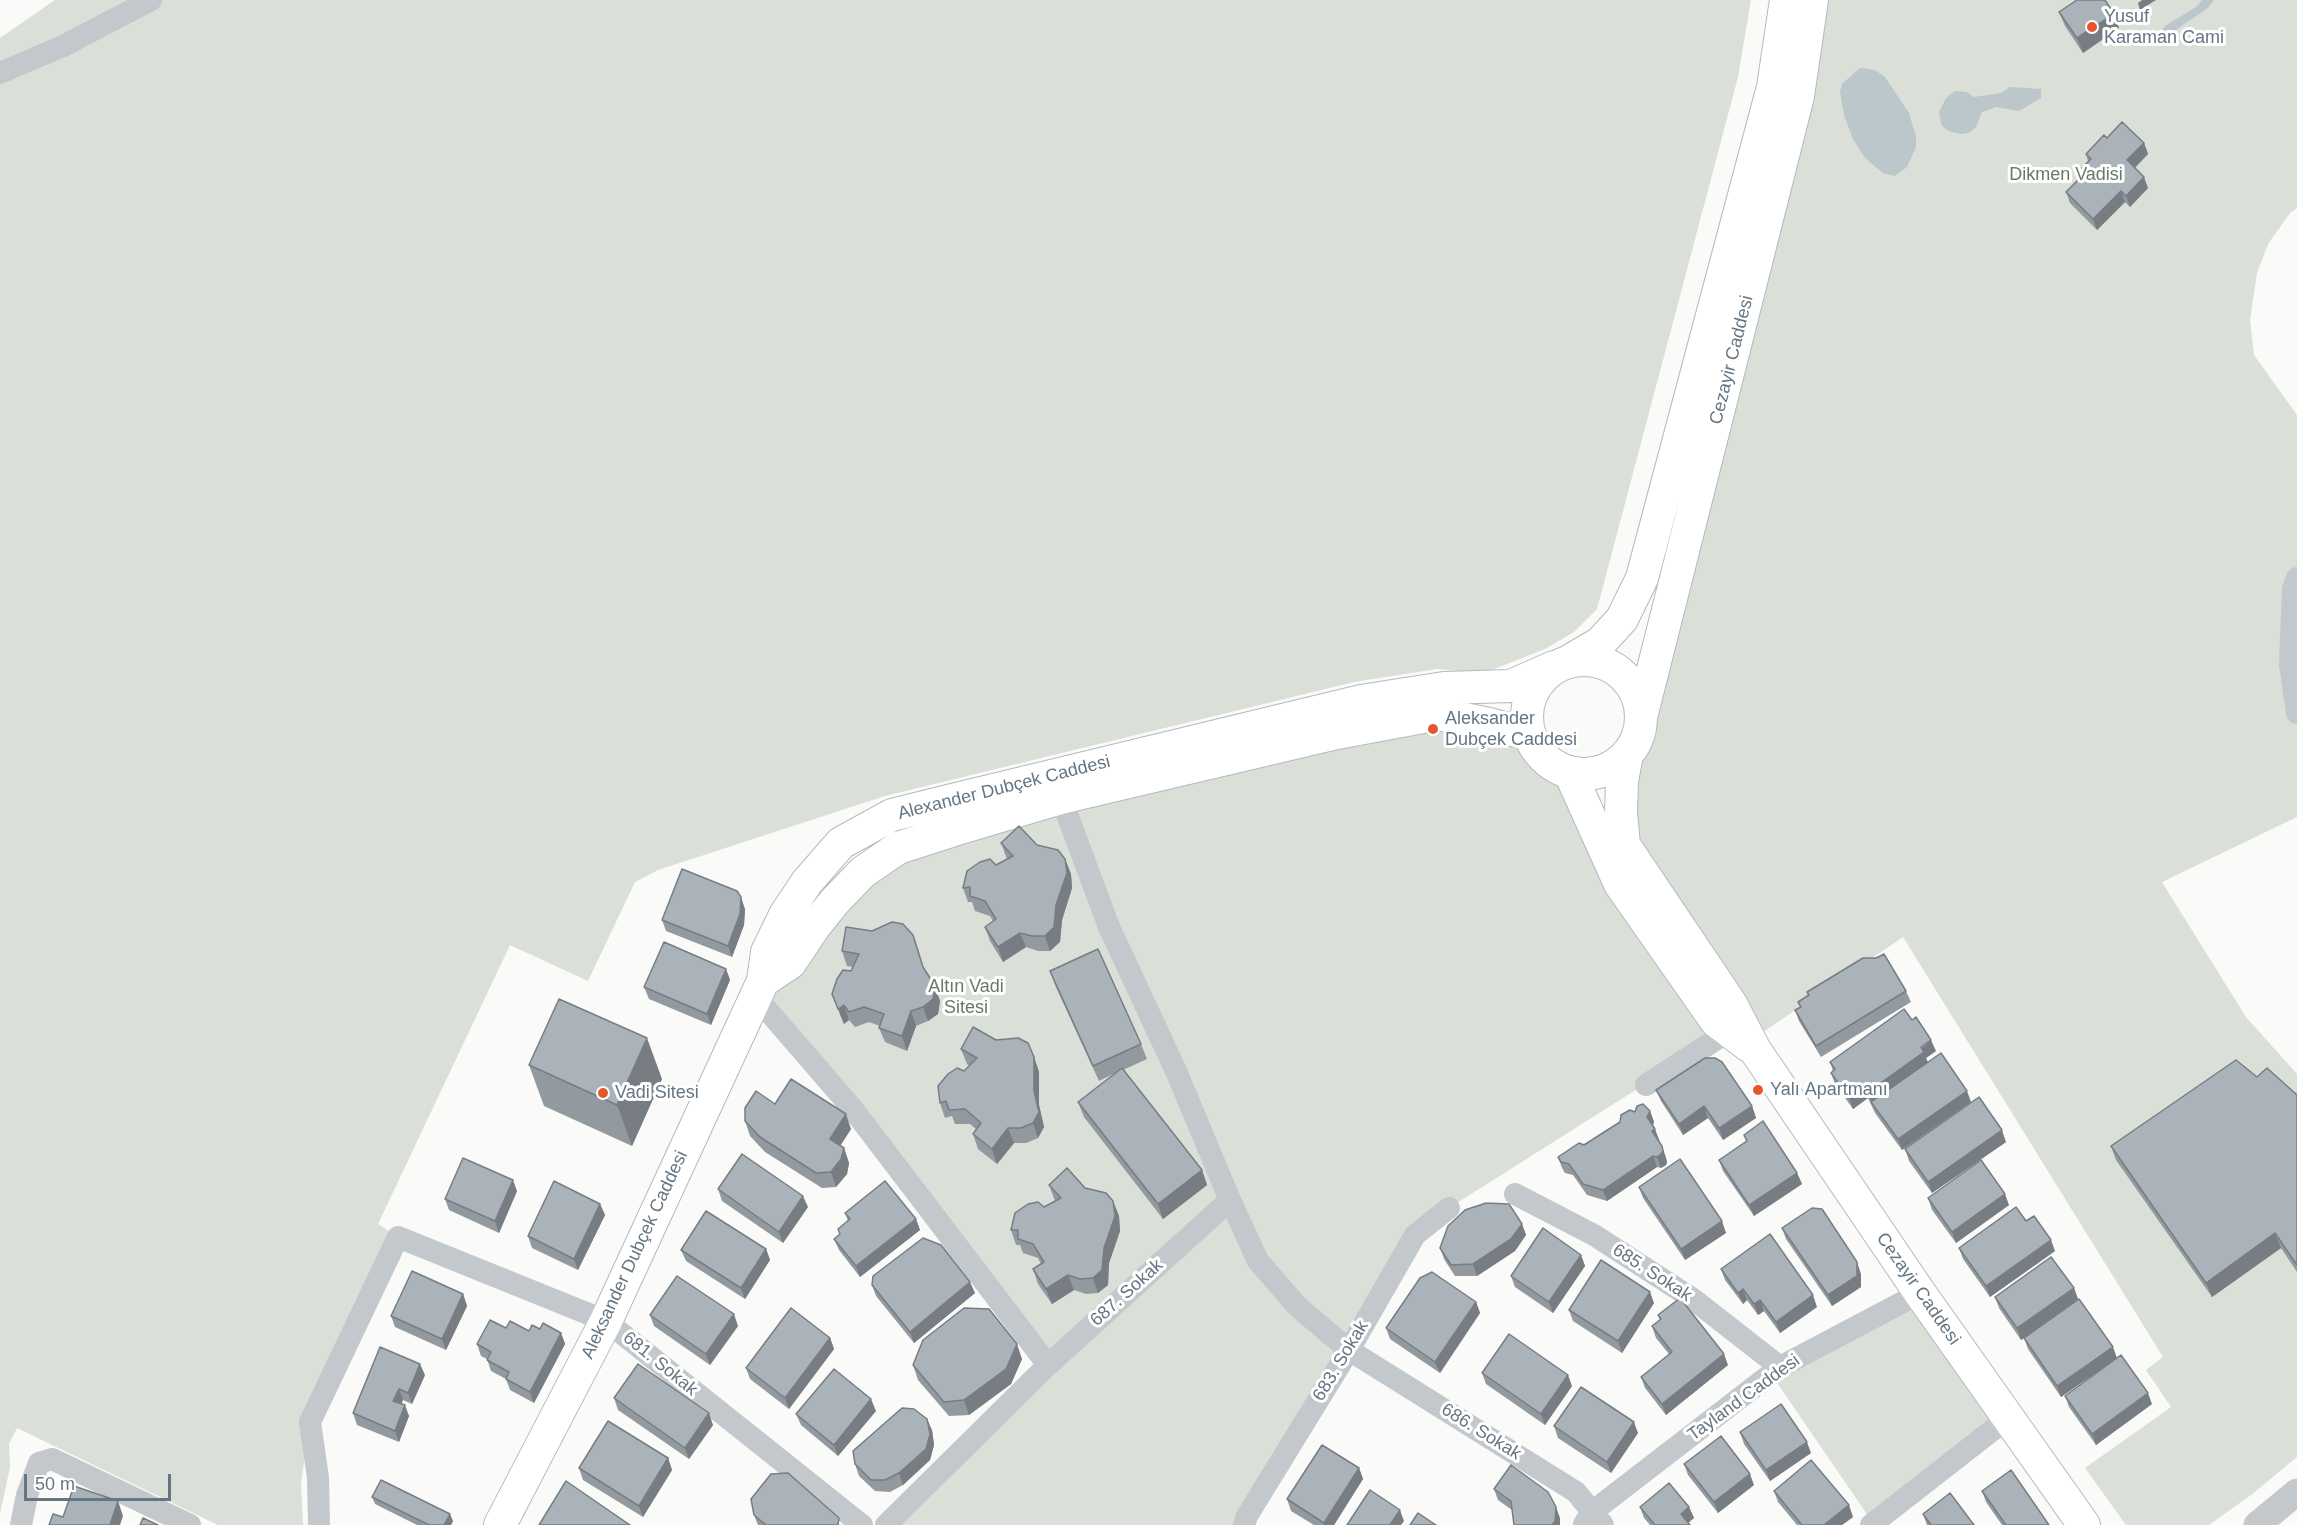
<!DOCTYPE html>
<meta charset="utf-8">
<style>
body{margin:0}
#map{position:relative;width:2297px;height:1525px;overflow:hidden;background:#fafaf8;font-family:Helvetica,sans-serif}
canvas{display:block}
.scale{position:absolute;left:24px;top:1474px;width:147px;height:27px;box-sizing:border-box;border:3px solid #657683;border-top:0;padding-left:8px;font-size:18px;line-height:21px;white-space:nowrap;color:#657683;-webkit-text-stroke:4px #fff;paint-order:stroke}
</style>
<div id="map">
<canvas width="2297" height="1525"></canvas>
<div class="scale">50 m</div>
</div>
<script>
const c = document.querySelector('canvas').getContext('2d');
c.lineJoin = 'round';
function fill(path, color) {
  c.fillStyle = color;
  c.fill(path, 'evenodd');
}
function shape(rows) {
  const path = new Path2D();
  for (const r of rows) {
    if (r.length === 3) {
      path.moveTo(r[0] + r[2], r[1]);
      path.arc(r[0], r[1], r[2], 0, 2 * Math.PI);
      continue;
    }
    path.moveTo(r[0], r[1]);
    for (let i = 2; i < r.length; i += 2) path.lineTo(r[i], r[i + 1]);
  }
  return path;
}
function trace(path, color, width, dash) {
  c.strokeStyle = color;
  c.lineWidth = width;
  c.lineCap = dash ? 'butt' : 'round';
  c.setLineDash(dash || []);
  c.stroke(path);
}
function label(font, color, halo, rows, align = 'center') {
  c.font = font + ' Helvetica,sans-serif';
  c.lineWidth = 6;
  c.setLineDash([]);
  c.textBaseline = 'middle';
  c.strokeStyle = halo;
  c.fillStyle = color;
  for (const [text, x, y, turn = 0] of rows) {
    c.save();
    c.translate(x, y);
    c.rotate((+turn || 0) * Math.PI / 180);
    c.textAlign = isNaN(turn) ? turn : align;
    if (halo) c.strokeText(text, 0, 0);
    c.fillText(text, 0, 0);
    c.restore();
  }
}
fill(shape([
 [55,0,1751,0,1738,77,1597,609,1574,632,1545,649,1484,673,1437,669,1354,682,885,796,658,870,635,882,588,981,510,945,378,1224,398,1237,310,1422,301,1483,303,1525,218,1525,17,1428,9,1444,10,1467,0,1514,0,38],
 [1812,0,2297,0,2297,208,2290,213,2268,244,2257,273,2250,320,2254,355,2297,415,2297,817,2162,882,2246,1017,2297,1074,2297,1457,2251,1495,2209,1525,2126,1525,2085,1468,2171,1407,2146,1370,2163,1357,1903,937,1750,1041,1621,813],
 [1489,724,1538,751,1620,884,1729,1031,1449,1208,1415,1235,1244,1525,886,1525,1048,1365,756,997,863,872,1337,733],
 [1920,1293,2008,1418,1873,1523,1771,1374]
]), '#dadfd7');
fill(shape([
 [2202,0,2214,0,2208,8,2151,47,2165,26,2196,7],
 [1860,68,1875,70,1885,77,1909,113,1916,137,1916,147,1907,167,1895,176,1883,173,1865,158,1853,139,1844,115,1840,92,1842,84],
 [2010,87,2041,89,2041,98,2019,111,1996,107,1982,112,1976,127,1969,133,1960,134,1949,131,1942,126,1939,112,1946,98,1955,91,1967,92,1974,97,2001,93]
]), '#bbc7cb');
const secondary = shape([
 [1584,717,57],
 [1571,660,1600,643,1622,619,1642,578,1773,87,1786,0],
 [1641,717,1798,96,1812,0],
 [1627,754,1622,781,1621,813,1624,845,1731,1004,1755,1050,1920,1293,2084,1525],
 [1570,773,1620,884,1716,1021,1749,1046],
 [763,981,790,963,814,927,835,901,863,872,898,848,957,829,1061,798,1337,733,1439,714,1489,724,1529,734],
 [500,1525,606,1321,763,981,767,952,785,915,807,882,841,843,892,815,944,802,1361,701,1444,688,1511,686,1554,667]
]);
trace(secondary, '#b3babf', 34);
trace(shape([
 [0,73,63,46,151,0],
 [2297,578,2293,589,2290,664,2297,713],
 [1061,798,1109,927,1176,1071,1230,1200],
 [756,997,852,1108,1048,1365],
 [1646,1085,1729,1031],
 [1515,1194,1594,1235,1693,1299,1780,1367],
 [1584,1524,1592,1512,1780,1367,1920,1293],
 [21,1525,27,1495,39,1463,52,1459,190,1525],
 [319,1525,318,1478,310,1422,398,1237,606,1321,862,1525],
 [886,1525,1048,1365,1230,1200,1258,1261,1298,1307,1349,1350,1576,1492,1603,1525],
 [1244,1525,1247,1516,1349,1350,1415,1235,1449,1208],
 [1871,1525,2008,1418]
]), '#c3c8cc', 22);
trace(shape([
 [2257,1525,2297,1492]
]), '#c3c8cc', 27);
trace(secondary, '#fff', 32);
fill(shape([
 [2059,12,2119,28,2083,53,2065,26],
 [2107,138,2144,143,2148,154,2135,168,2148,188,2130,207,2125,202,2097,230,2070,203,2066,192,2079,179,2077,173,2088,161,2086,154],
 [1001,843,1037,845,1065,859,1071,874,1072,888,1062,920,1060,942,1050,951,1038,951,1026,947,1003,962,990,941,985,927,993,921,990,916,975,911,972,902,968,902,963,888,996,865,1007,859],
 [745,909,744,925,732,957,666,931,662,920],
 [846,927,924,969,940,1001,938,1014,928,1021,916,1026,907,1051,885,1042,879,1028,880,1026,869,1022,855,1027,849,1020,844,1024,832,994,851,971,853,967,847,966,842,951],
 [726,969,730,980,711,1025,649,999,644,987],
 [1050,971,1141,1044,1147,1059,1123,1070,1202,1170,1207,1185,1163,1219,1084,1117,1078,1102,1115,1073,1099,1081,1055,985],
 [1906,991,1911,1002,1821,1057,1799,1021,1795,1010,1800,1007,1798,1002,1808,995,1807,992],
 [996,1040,1034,1057,1039,1072,1039,1105,1044,1127,1038,1138,1026,1143,1014,1143,997,1164,978,1149,973,1134,976,1129,970,1124,955,1124,952,1116,945,1118,940,1103,970,1066,967,1064,961,1049],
 [1936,1051,1926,1058,1928,1062,1971,1102,1902,1150,1875,1113,1868,1098,1853,1109,1835,1084,1831,1073,1833,1071,1830,1062],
 [529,1065,662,1079,632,1146,544,1106],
 [2257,1077,2297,1095,2297,1272,2281,1248,2212,1297,2116,1160,2111,1146],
 [1656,1090,1752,1106,1756,1118,1723,1140,1708,1118,1683,1135,1661,1101],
 [775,1104,851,1129,840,1146,844,1148,849,1163,847,1174,836,1187,822,1188,765,1152,750,1136,745,1121],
 [1650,1111,1654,1122,1653,1125,1666,1157,1667,1162,1666,1165,1661,1168,1657,1167,1607,1201,1587,1195,1573,1175,1565,1173,1562,1168,1558,1157,1584,1145,1635,1112],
 [1744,1135,1797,1173,1802,1184,1754,1216,1723,1171,1719,1160,1746,1141],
 [2006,1142,1932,1193,1909,1161,1905,1149],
 [1049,1185,1085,1188,1113,1201,1119,1216,1120,1231,1109,1263,1108,1285,1098,1293,1086,1294,1074,1290,1052,1304,1038,1284,1033,1269,1041,1264,1038,1258,1023,1253,1020,1245,1016,1245,1011,1230,1044,1207,1055,1201],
 [1639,1187,1726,1233,1685,1260,1643,1198],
 [718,1189,808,1207,783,1243,722,1201],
 [517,1191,499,1233,449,1210,445,1199],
 [1928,1198,2009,1205,1956,1243,1932,1210],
 [600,1204,605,1215,578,1270,532,1248,528,1236],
 [845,1213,916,1219,920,1230,860,1277,839,1250,834,1239,840,1234,848,1221],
 [2026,1221,2055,1251,1990,1297,1963,1259,1959,1248],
 [1522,1224,1526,1235,1515,1251,1477,1276,1455,1276,1444,1259,1440,1248],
 [1782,1228,1861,1274,1861,1287,1832,1306,1786,1239],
 [766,1249,770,1260,745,1299,686,1261,681,1250],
 [1581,1255,1585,1266,1553,1313,1515,1287,1511,1276],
 [1721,1269,1817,1307,1780,1333,1764,1311,1758,1315,1747,1300,1743,1304,1725,1280],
 [872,1285,975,1293,914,1343,876,1296],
 [2074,1288,2078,1299,2117,1358,2061,1397,2028,1349,2024,1338,2021,1340,1999,1308,1995,1297],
 [463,1294,467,1306,446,1350,395,1327,391,1316],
 [1476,1302,1480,1313,1440,1373,1390,1339,1386,1328],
 [1654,1303,1622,1353,1573,1321,1569,1310],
 [650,1315,738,1326,710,1365,654,1326],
 [1658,1315,1728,1365,1666,1415,1645,1388,1641,1377,1669,1354,1656,1338,1652,1326,1660,1320],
 [506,1328,529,1331,540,1329,561,1333,565,1344,534,1403,510,1390,506,1379,491,1371,487,1359,481,1356,477,1344],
 [830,1338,834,1349,789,1409,750,1379,746,1368],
 [1022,1359,1011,1384,969,1415,949,1416,918,1380,913,1365],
 [1482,1373,1572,1386,1545,1425,1486,1384],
 [425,1375,412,1404,403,1400,401,1404,409,1416,399,1442,357,1425,353,1413],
 [2065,1396,2152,1404,2096,1445,2069,1407],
 [614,1398,713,1425,689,1459,618,1410],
 [876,1411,838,1456,801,1425,796,1414],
 [1554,1426,1638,1433,1611,1473,1558,1438],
 [932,1430,934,1445,930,1460,903,1485,890,1492,875,1491,859,1476,855,1464],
 [1740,1432,1811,1453,1770,1481,1744,1444],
 [668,1458,672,1470,643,1517,583,1480,579,1468],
 [1684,1464,1754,1485,1718,1513,1688,1475],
 [1359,1468,1363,1479,1334,1525,1314,1525,1291,1511,1287,1499],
 [1494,1489,1560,1518,1560,1525,1514,1525,1512,1510,1498,1500],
 [1774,1491,1853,1517,1842,1525,1797,1525,1778,1502],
 [1982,1491,2049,1525,2002,1525,1986,1502],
 [372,1497,453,1521,451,1525,417,1525,375,1504],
 [1640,1507,1689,1507,1694,1518,1688,1523,1690,1525,1650,1525,1644,1518],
 [1923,1514,1974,1525,1927,1525],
 [754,1515,842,1525,758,1525]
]), '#929a9f');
fill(shape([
 [2142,0,2156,0,2140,10,2138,3],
 [2114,14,2119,28,2083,53,2077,38],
 [2144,143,2148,154,2131,171,2127,160],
 [2144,177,2148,188,2130,207,2126,196],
 [2121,191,2125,202,2097,230,2093,219],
 [1065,859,1071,874,1072,888,1062,920,1060,942,1050,951,1045,936,1056,905],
 [741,897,745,909,744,925,732,957,728,946],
 [1020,933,1026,947,1003,962,998,947],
 [726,969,730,980,711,1025,707,1014],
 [935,986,940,1001,938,1014,928,1021,923,1007],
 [844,1005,849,1020,844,1024,838,1009],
 [911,1011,916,1026,907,1051,902,1036],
 [647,1038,662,1079,632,1146,617,1105],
 [1931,1040,1936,1051,1926,1058,1928,1063,1872,1103,1868,1092],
 [1034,1057,1039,1072,1039,1105,1044,1127,1038,1138,1033,1123],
 [1864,1087,1868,1098,1853,1109,1849,1098],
 [1967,1091,1971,1102,1902,1150,1898,1139],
 [1704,1106,1708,1118,1683,1135,1679,1124],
 [1752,1106,1756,1118,1723,1140,1719,1128],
 [1650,1111,1654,1122,1651,1128,1647,1117],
 [846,1114,851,1129,835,1154,830,1139],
 [1008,1128,1014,1143,997,1164,992,1149],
 [1655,1129,1659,1140,1657,1142,1652,1131],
 [2002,1130,2006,1142,1932,1193,1928,1182],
 [1662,1146,1667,1162,1666,1165,1661,1168,1657,1157],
 [844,1148,849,1163,847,1174,836,1187,831,1172],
 [1653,1156,1657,1167,1607,1201,1603,1190],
 [1202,1170,1207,1185,1163,1219,1158,1204],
 [1797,1173,1802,1184,1754,1216,1749,1205],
 [513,1180,517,1191,499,1233,495,1221],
 [2005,1194,2009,1205,1956,1243,1952,1232],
 [803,1196,808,1207,783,1243,779,1232],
 [1113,1201,1119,1216,1120,1231,1109,1263,1108,1285,1098,1293,1093,1278,1104,1248],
 [600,1204,605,1215,578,1270,574,1259],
 [916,1219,920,1230,860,1277,856,1266],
 [1722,1221,1726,1233,1685,1260,1681,1249],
 [1522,1224,1526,1235,1515,1251,1477,1276,1473,1264],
 [2275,1233,2281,1248,2212,1297,2206,1283],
 [2051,1240,2055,1251,1990,1297,1986,1286],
 [766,1249,770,1260,745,1299,741,1288],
 [1581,1255,1585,1266,1553,1313,1549,1302],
 [1857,1262,1861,1274,1861,1287,1832,1306,1828,1295],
 [1068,1275,1074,1290,1052,1304,1046,1289],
 [970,1282,975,1293,914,1343,910,1332],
 [2074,1288,2078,1299,2021,1340,2017,1328],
 [1743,1289,1747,1300,1743,1304,1738,1293],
 [1650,1292,1654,1303,1622,1353,1618,1341],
 [463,1294,467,1306,446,1350,442,1339],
 [1813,1295,1817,1307,1780,1333,1776,1322],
 [1760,1300,1764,1311,1758,1315,1754,1304],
 [1476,1302,1480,1313,1440,1373,1435,1362],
 [734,1314,738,1326,710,1365,706,1354],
 [561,1333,565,1344,534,1403,530,1392],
 [830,1338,834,1349,789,1409,785,1398],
 [1017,1344,1022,1359,1011,1384,969,1415,964,1400],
 [2113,1347,2117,1358,2061,1397,2057,1386],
 [1724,1354,1728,1365,1666,1415,1662,1404],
 [420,1364,425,1375,412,1404,408,1393],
 [1568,1375,1572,1386,1545,1425,1541,1414],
 [399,1389,403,1400,398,1412,393,1401],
 [2148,1393,2152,1404,2096,1445,2092,1434],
 [871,1399,876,1411,838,1456,834,1445],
 [405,1405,409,1416,399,1442,395,1431],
 [709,1413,713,1425,689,1459,685,1448],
 [927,1419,932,1430,934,1445,930,1460,903,1485,899,1473],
 [1634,1422,1638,1433,1611,1473,1607,1462],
 [1807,1442,1811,1453,1770,1481,1766,1470],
 [668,1458,672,1470,643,1517,639,1506],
 [1359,1468,1363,1479,1334,1525,1324,1525,1324,1523],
 [1750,1474,1754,1485,1718,1513,1714,1502],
 [118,1501,123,1516,120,1525,110,1525],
 [1849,1505,1853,1517,1842,1525,1824,1525],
 [1556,1507,1560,1518,1560,1525,1552,1525],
 [1689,1507,1694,1518,1685,1525,1681,1514],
 [1400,1510,1404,1521,1401,1525,1390,1525],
 [450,1514,453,1521,451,1525,444,1525]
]), '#777d82');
const building = shape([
 [2077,0,2105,0,2114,14,2077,38,2059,12,2077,0],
 [2122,122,2144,143,2127,160,2144,177,2126,196,2121,191,2093,219,2066,192,2081,177,2077,173,2091,159,2086,154,2104,135,2107,138,2122,122],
 [1019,826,1037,845,1058,850,1065,859,1067,873,1056,905,1054,927,1045,936,1032,936,1020,933,998,947,985,927,996,919,985,901,970,896,970,887,963,888,967,871,980,862,990,859,996,865,1013,856,1001,843,1019,826],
 [682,869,737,891,741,897,740,914,728,946,662,920,682,869],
 [892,922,903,924,913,935,923,967,935,986,933,999,923,1007,911,1011,902,1036,879,1028,884,1014,864,1007,849,1012,844,1005,838,1009,832,994,837,979,843,970,851,971,859,954,842,951,846,927,872,931,892,922],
 [664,942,726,969,707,1014,644,987,664,942],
 [1098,949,1141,1044,1093,1066,1050,971,1098,949],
 [1884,954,1906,991,1816,1046,1795,1010,1801,1007,1798,1002,1809,995,1807,992,1863,958,1876,958,1884,954],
 [559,999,647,1038,617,1105,529,1065,559,999],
 [1904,1009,1912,1020,1916,1017,1931,1040,1921,1047,1924,1052,1868,1092,1864,1087,1849,1098,1831,1073,1835,1069,1830,1062,1904,1009],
 [973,1027,996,1040,1018,1038,1028,1043,1034,1057,1034,1091,1039,1112,1033,1123,1021,1128,1008,1128,992,1149,973,1134,981,1123,965,1109,949,1110,946,1101,940,1103,938,1086,948,1074,957,1068,964,1071,977,1058,961,1049,973,1027],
 [1941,1053,1967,1091,1898,1139,1871,1102,1941,1053],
 [1705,1058,1715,1058,1722,1062,1752,1106,1719,1128,1704,1106,1679,1124,1656,1090,1705,1058],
 [2236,1060,2257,1077,2267,1068,2297,1095,2297,1265,2275,1233,2206,1283,2111,1146,2236,1060],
 [1122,1068,1202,1170,1158,1204,1078,1102,1122,1068],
 [791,1079,846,1114,830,1139,844,1148,841,1159,831,1172,816,1173,760,1137,745,1121,745,1108,756,1091,775,1104,791,1079],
 [1979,1097,2002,1130,1928,1182,1905,1149,1979,1097],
 [1643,1104,1650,1111,1647,1117,1655,1129,1652,1131,1662,1146,1663,1151,1661,1154,1657,1157,1653,1156,1603,1190,1583,1184,1569,1164,1561,1162,1558,1157,1579,1143,1584,1145,1620,1122,1621,1115,1630,1110,1635,1112,1637,1106,1643,1104],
 [1763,1121,1797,1173,1749,1205,1719,1160,1747,1141,1744,1135,1763,1121],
 [742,1154,803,1196,779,1232,718,1189,742,1154],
 [463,1158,513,1180,495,1221,445,1199,463,1158],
 [1680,1159,1722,1221,1681,1249,1639,1187,1680,1159],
 [1981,1160,2005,1194,1952,1232,1928,1198,1981,1160],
 [1067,1168,1085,1188,1106,1193,1113,1201,1115,1216,1104,1248,1102,1270,1093,1278,1080,1279,1068,1275,1046,1289,1033,1269,1044,1262,1033,1244,1018,1239,1018,1230,1011,1230,1015,1213,1028,1204,1038,1202,1044,1207,1061,1198,1049,1185,1067,1168],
 [554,1181,600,1204,574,1259,528,1236,554,1181],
 [885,1181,916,1219,856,1266,834,1239,840,1234,838,1229,850,1219,845,1213,885,1181],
 [1486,1203,1509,1204,1522,1224,1511,1239,1473,1264,1451,1265,1440,1248,1448,1226,1465,1210,1486,1203],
 [2016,1207,2026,1221,2034,1216,2051,1240,1986,1286,1959,1248,2016,1207],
 [1812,1208,1822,1209,1857,1262,1857,1276,1828,1295,1782,1228,1812,1208],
 [706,1211,766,1249,741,1288,681,1250,706,1211],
 [1543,1228,1581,1255,1549,1302,1511,1276,1543,1228],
 [1770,1234,1813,1295,1776,1322,1760,1300,1754,1304,1743,1289,1738,1293,1721,1269,1770,1234],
 [923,1238,941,1245,970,1282,910,1332,872,1285,873,1276,923,1238],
 [2051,1257,2074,1288,2017,1328,1995,1297,2051,1257],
 [1601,1260,1650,1292,1618,1341,1569,1310,1601,1260],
 [412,1271,463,1294,442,1339,391,1316,412,1271],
 [1432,1272,1476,1302,1435,1362,1386,1328,1420,1278,1432,1272],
 [677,1276,734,1314,706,1354,650,1315,677,1276],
 [1680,1298,1724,1354,1662,1404,1641,1377,1672,1352,1652,1326,1661,1319,1658,1315,1680,1298],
 [2079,1299,2113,1347,2057,1386,2024,1338,2079,1299],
 [791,1308,830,1338,785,1398,746,1368,791,1308],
 [964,1308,989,1309,1017,1344,1006,1369,964,1400,944,1402,913,1365,923,1340,964,1308],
 [490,1320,506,1328,510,1321,529,1331,532,1325,540,1329,543,1323,561,1333,530,1392,506,1379,509,1372,487,1360,491,1352,477,1344,490,1320],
 [1509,1334,1568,1375,1541,1414,1482,1373,1509,1334],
 [380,1347,420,1364,408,1393,399,1389,393,1401,405,1405,395,1431,353,1413,380,1347],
 [2121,1355,2148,1393,2092,1434,2065,1396,2121,1355],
 [638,1364,709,1413,685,1448,614,1398,638,1364],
 [834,1369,871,1399,834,1445,796,1414,834,1369],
 [1581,1387,1634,1422,1607,1462,1554,1426,1581,1387],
 [1781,1404,1807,1442,1766,1470,1740,1432,1781,1404],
 [902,1408,914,1409,927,1419,930,1434,926,1449,899,1473,885,1480,871,1480,855,1464,853,1451,902,1408],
 [608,1421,668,1458,639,1506,579,1468,608,1421],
 [1721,1436,1750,1474,1714,1502,1684,1464,1721,1436],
 [1322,1445,1359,1468,1324,1523,1287,1499,1322,1445],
 [1811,1460,1849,1505,1824,1525,1802,1525,1774,1491,1811,1460],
 [1511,1465,1548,1492,1556,1507,1555,1521,1552,1525,1514,1525,1511,1501,1494,1489,1511,1465],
 [2011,1470,2049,1525,2006,1525,1982,1491,2011,1470],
 [788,1473,839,1518,838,1525,766,1525,754,1515,751,1499,771,1474,788,1473],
 [381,1480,450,1514,444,1525,429,1525,372,1497,381,1480],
 [566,1481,630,1525,539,1525,566,1481],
 [1669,1483,1689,1507,1681,1514,1690,1525,1655,1525,1640,1507,1669,1483],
 [74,1486,118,1501,110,1525,49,1525,53,1514,63,1517,74,1486],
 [1370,1490,1400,1510,1390,1525,1347,1525,1370,1490],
 [1950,1493,1974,1525,1931,1525,1923,1514,1950,1493],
 [1418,1513,1436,1525,1410,1525,1418,1513],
 [143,1518,158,1525,140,1525,143,1518]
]);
fill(building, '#aab3b9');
trace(building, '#777d82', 1.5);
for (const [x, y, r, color] of [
 [2092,27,6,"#e4572e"],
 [1433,729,6,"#e4572e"],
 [1758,1090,6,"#e4572e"],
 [603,1093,6,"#e4572e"]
]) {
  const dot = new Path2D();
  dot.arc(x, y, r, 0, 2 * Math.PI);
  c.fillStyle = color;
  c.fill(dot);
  trace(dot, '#fff', 2);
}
label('18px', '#657683', '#fff', [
 ["Yusuf",2104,17],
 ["Karaman Cami",2104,38],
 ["Aleksander",1445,719],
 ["Dubçek Caddesi",1445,740],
 ["Yalı Apartmanı",1770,1090],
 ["Vadi Sitesi",615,1093]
], 'left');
label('18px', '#687a64', '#fff', [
 ["Dikmen Vadisi",2066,175],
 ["Altın Vadi",966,987],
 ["Sitesi",966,1008]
]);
label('18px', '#657683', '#fff', [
 ["Cezayir Caddesi",1732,360,-76],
 ["Alexander Dubçek Caddesi",1004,788,-14],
 ["Aleksander Dubçek Caddesi",635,1255,-65],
 ["685. Sokak",1652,1273,33],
 ["Cezayir Caddesi",1918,1289,55],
 ["687. Sokak",1127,1293,-42],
 ["683. Sokak",1341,1361,-59],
 ["681. Sokak",660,1364,39],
 ["Tayland Caddesi",1744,1398,-36],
 ["686. Sokak",1481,1432,32]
]);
</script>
